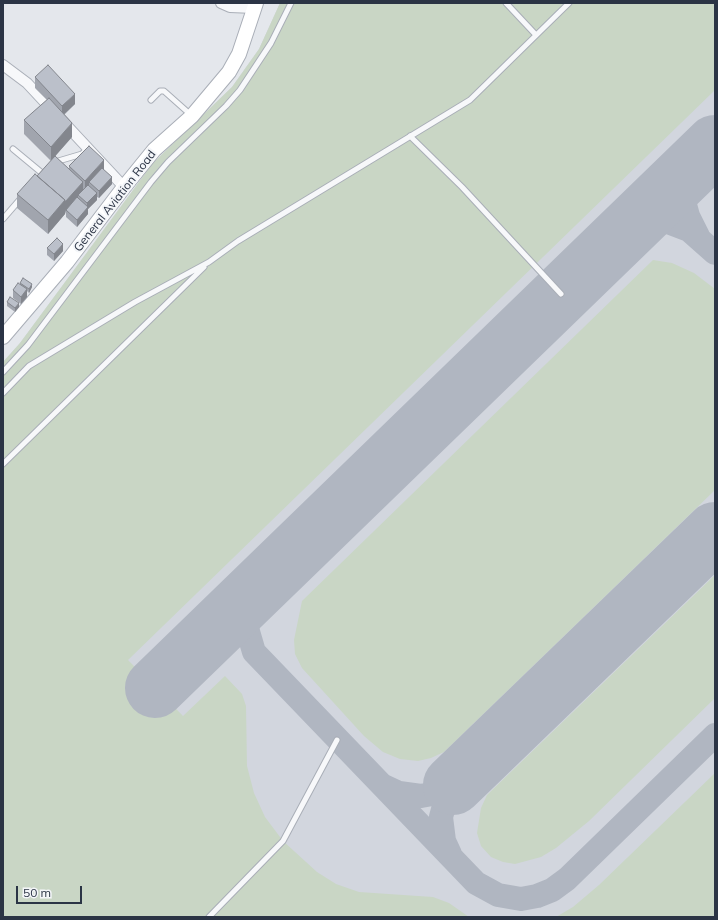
<!DOCTYPE html>
<style>
body{margin:0}
#map{position:relative;width:718px;height:920px;overflow:hidden;background:#e4e7ec;font-family:Mulish,sans-serif}
canvas{display:block}
.frame{position:absolute;inset:0;border:4px solid #2b3445;pointer-events:none}
.scale{position:absolute;left:16px;top:886px;width:66px;height:18px;box-sizing:border-box;border:2px solid #2b3445;border-top:0;padding-left:5px;font-size:12px;line-height:14px;white-space:nowrap;color:#2b3445;-webkit-text-stroke:3px #f4f6f9;paint-order:stroke}
</style>
<div id="map">
<canvas width="718" height="920"></canvas>
<div class="frame"></div>
<div class="scale">50 m</div>
</div>
<script>
const c = document.querySelector('canvas').getContext('2d');
c.lineJoin = 'round';
function fill(path, color) {
  c.fillStyle = color;
  c.fill(path, 'evenodd');
}
function shape(rows) {
  const path = new Path2D();
  for (const r of rows) {
    path.moveTo(r[0], r[1]);
    for (let i = 2; i < r.length; i += 2) path.lineTo(r[i], r[i + 1]);
  }
  return path;
}
function trace(path, color, width, dash) {
  c.strokeStyle = color;
  c.lineWidth = width;
  c.lineCap = dash ? 'butt' : 'round';
  c.setLineDash(dash || []);
  c.stroke(path);
}
function label(font, color, halo, rows, align = 'center') {
  c.font = font + ' Mulish,sans-serif';
  c.lineWidth = 4;
  c.setLineDash([]);
  c.textBaseline = 'middle';
  c.strokeStyle = halo;
  c.fillStyle = color;
  for (const [text, x, y, turn = 0] of rows) {
    c.save();
    c.translate(x, y);
    c.rotate((+turn || 0) * Math.PI / 180);
    c.textAlign = isNaN(turn) ? turn : align;
    if (halo) c.strokeText(text, 0, 0);
    c.fillText(text, 0, 0);
    c.restore();
  }
}
fill(shape([
 [280,3,715,3,715,917,3,917,3,362,20,343,153,163,232,87,259,49]
]), '#d2d6de');
fill(shape([
 [280,3,715,3,715,90,128,660,183,716,225,676,242,694,246,706,247,766,254,793,265,817,283,841,317,872,336,884,359,892,433,897,449,903,469,917,3,917,3,362,20,343,153,163,232,87,259,49],
 [653,260,672,263,694,273,715,289,715,490,444,752,431,758,418,761,400,759,383,752,364,736,302,668,295,654,294,640,302,601],
 [715,575,715,698,589,821,556,848,541,857,515,864,503,862,491,857,481,846,477,833,481,808,487,795],
 [715,773,715,917,556,917,573,907,599,885]
]), '#c9d6c5');
trace(shape([
 [688,171,685,182,685,205,688,216,698,236],
 [626,231,646,223,668,222,689,230,715,253],
 [262,585,255,596,248,615,247,628,254,652,476,883,498,895,521,899,537,896,552,890,567,879,715,735],
 [384,786,399,793,421,796,432,794,453,785],
 [450,854,444,841,441,817,447,795,453,785]
]), '#b0b6c1', 24);
trace(shape([
 [155,688,715,145],
 [453,785,715,532]
]), '#b0b6c1', 60);
const lane = shape([
 [506,3,536,35],
 [151,100,160,91,164,91,191,115],
 [410,136,462,187,561,294],
 [13,149,42,173],
 [55,162,82,154,86,150],
 [3,219,22,197],
 [3,372,28,345,151,182,168,162,226,106,240,90,271,43,291,3],
 [3,393,29,366,135,302,209,262,238,241,470,100,569,3],
 [3,464,204,267],
 [209,917,283,841,337,740]
]);
const street = shape([
 [221,3,230,7,254,8],
 [3,65,27,83,124,187]
]);
const secondary = shape([
 [3,337,67,262,124,187,154,150,192,116,229,72,239,54,256,3]
]);
trace(lane, '#a9aeb7', 7);
trace(street, '#a9aeb7', 12);
trace(secondary, '#a9aeb7', 16);
trace(lane, '#f7f8fa', 5);
trace(street, '#f7f8fa', 10);
trace(secondary, '#fff', 14);
fill(shape([
 [35,77,75,104,64,115,72,137,55,156,69,169,69,166,104,170,112,184,99,198,97,197,97,200,88,209,88,214,77,227,66,217,66,212,65,214,48,234,17,208,17,194,37,176,51,161,24,134,24,120,47,100,35,88],
 [47,248,63,251,54,261,47,255],
 [20,283,32,287,29,293,27,291,27,297,21,304,13,298,13,290,20,285],
 [7,302,19,307,15,312,7,306]
]), '#a1a5ae');
fill(shape([
 [75,94,75,104,62,116,62,106],
 [72,123,72,137,51,161,51,147],
 [104,160,104,171,89,182,89,187,85,191,85,181],
 [112,177,112,184,99,198,99,191],
 [83,182,83,193,78,195,78,199,66,210,65,212,65,202],
 [97,193,97,200,88,209,88,214,77,227,77,220,87,208,87,203],
 [65,200,65,214,48,234,48,220],
 [63,244,63,251,54,261,54,254],
 [32,284,32,287,29,293,29,289],
 [27,289,27,297,21,304,21,297],
 [19,303,19,307,15,312,15,308]
]), '#83868d');
const building = shape([
 [48,65,75,94,62,106,35,77,48,65],
 [49,98,72,123,51,147,24,120,49,98],
 [89,146,104,160,85,181,69,166,89,146],
 [55,156,83,182,65,202,65,200,37,176,55,156],
 [102,168,112,177,99,191,89,182,102,168],
 [35,174,65,200,48,220,17,194,35,174],
 [88,185,97,193,87,203,78,195,88,185],
 [77,197,88,207,77,220,66,210,77,197],
 [57,238,63,244,54,254,47,248,57,238],
 [23,278,32,284,29,289,20,283,23,278],
 [18,283,27,289,21,297,13,290,18,283],
 [10,297,19,303,15,308,7,302,10,297]
]);
fill(building, '#bbc0ca');
trace(building, '#83868d', 1);
label('12px', '#2b3445', '#f4f6f9', [
 ["General Aviation Road",115,201,-52]
]);
</script>
